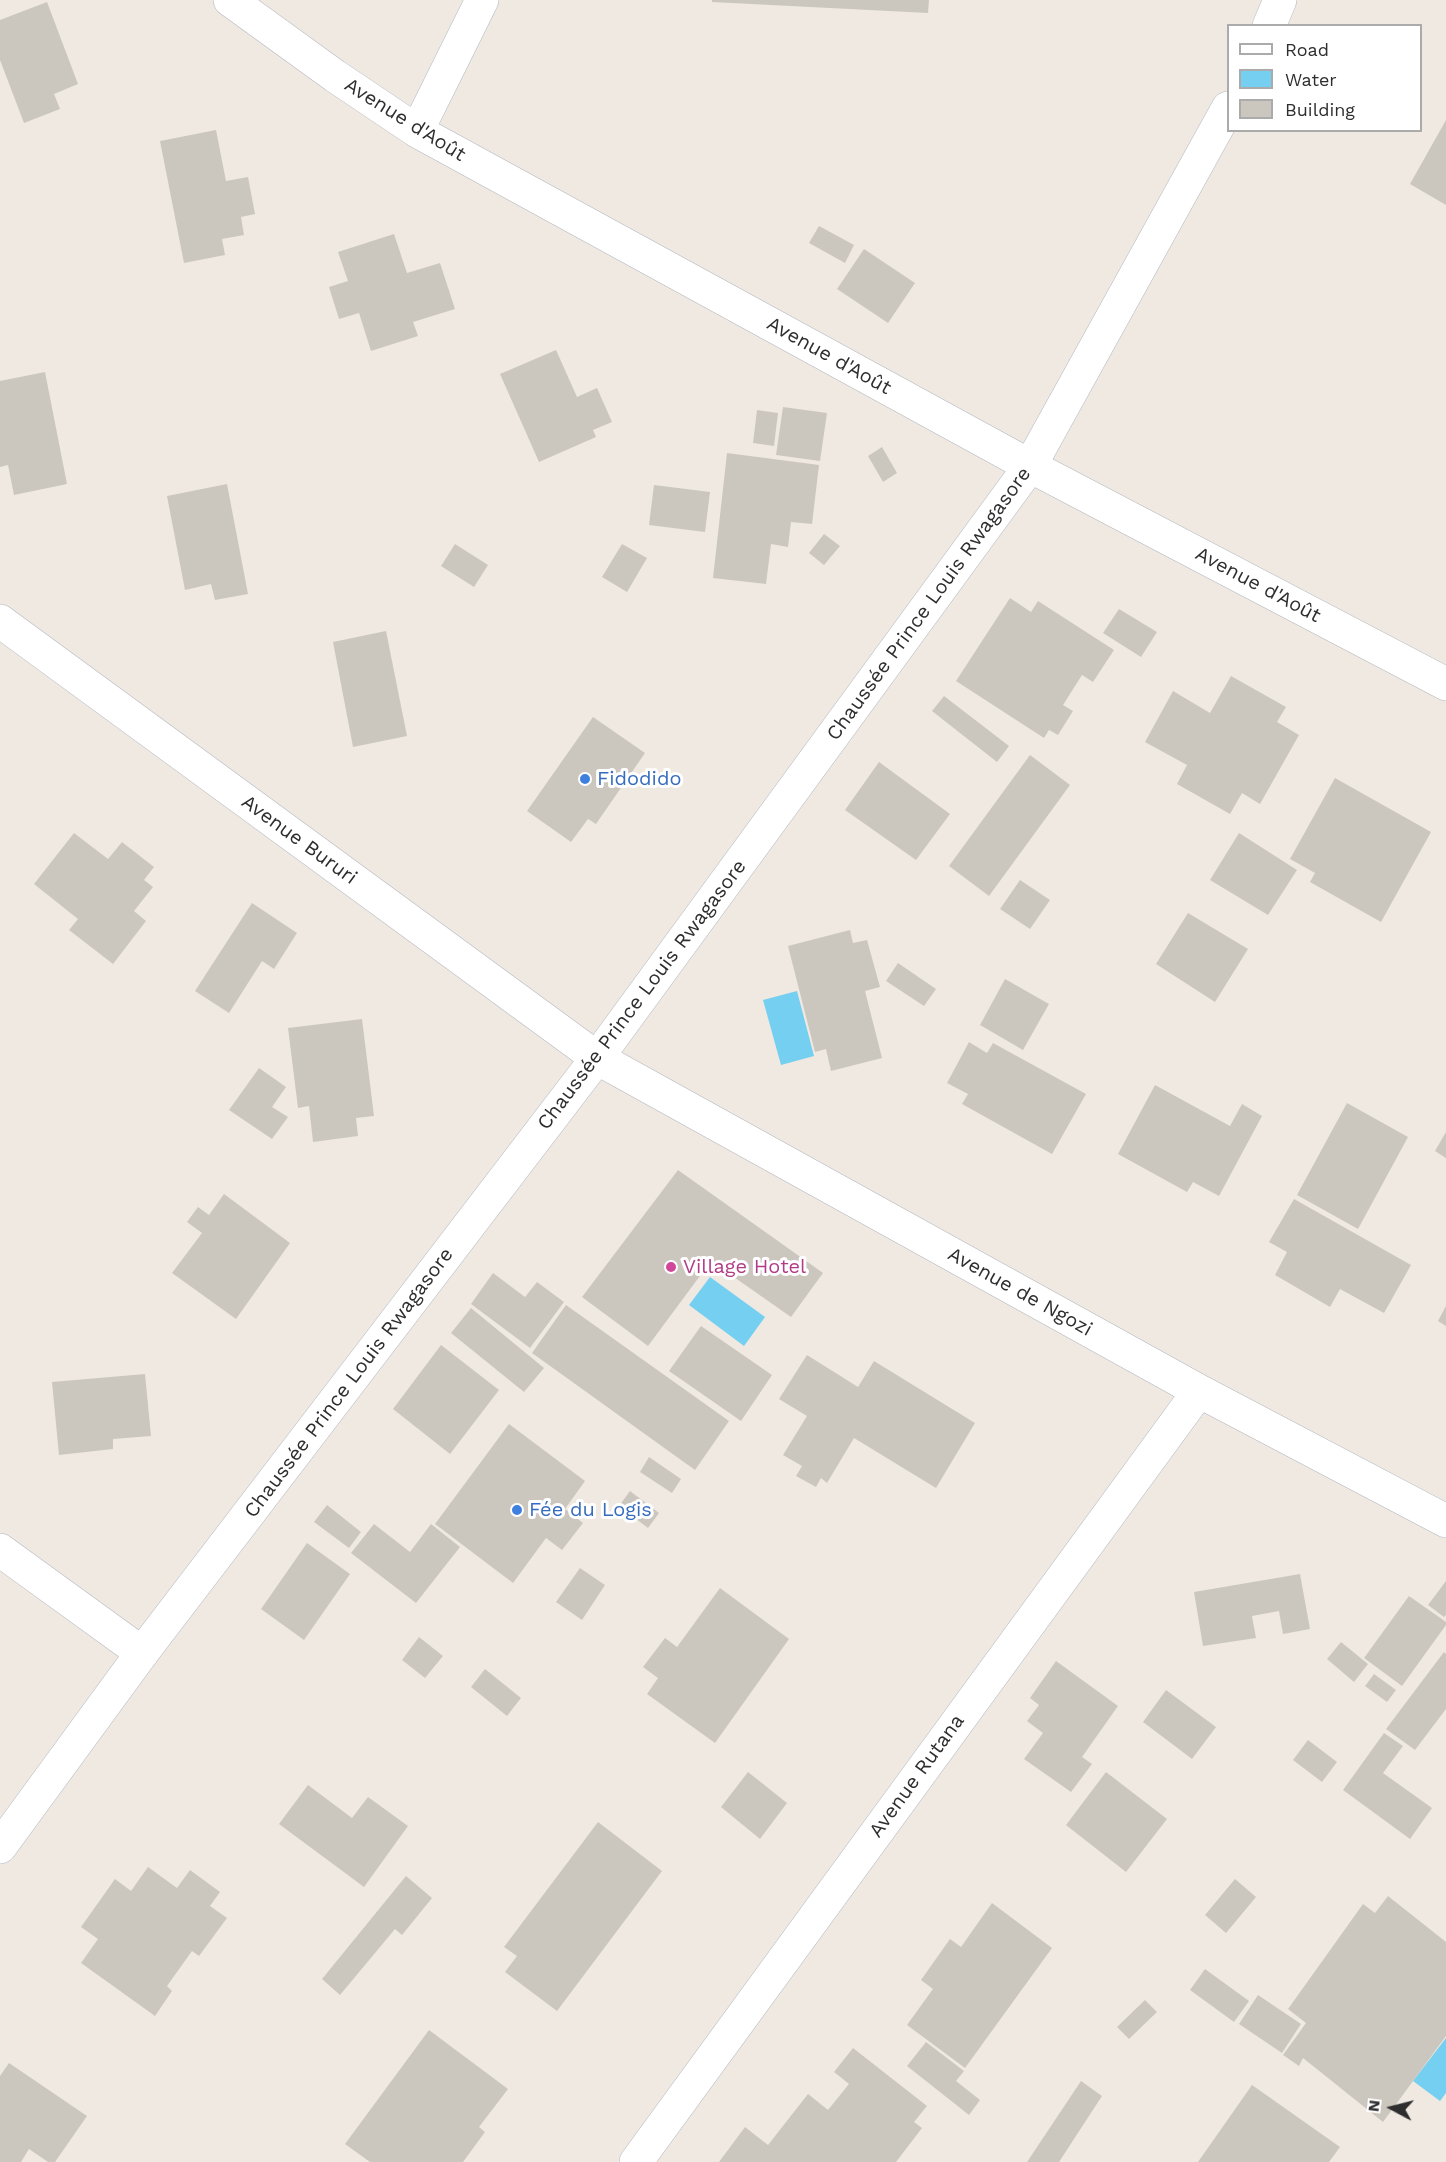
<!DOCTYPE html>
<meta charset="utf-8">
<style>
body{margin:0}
#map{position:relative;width:1446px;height:2162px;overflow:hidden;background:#efe9e1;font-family:"Work Sans",sans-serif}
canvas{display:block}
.legend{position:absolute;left:1227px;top:24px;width:195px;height:108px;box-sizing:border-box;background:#fff;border:2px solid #ababab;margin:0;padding:8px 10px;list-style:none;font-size:18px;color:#2e2e2e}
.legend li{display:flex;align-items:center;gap:12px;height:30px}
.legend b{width:30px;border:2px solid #ababab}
.north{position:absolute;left:1362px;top:2078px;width:60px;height:60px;-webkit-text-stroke:4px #fff;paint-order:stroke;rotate:277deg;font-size:16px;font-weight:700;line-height:24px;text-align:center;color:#2e2e2e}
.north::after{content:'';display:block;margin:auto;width:21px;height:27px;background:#2e2e2e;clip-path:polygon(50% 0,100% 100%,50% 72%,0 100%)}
</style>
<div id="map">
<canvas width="1446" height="2162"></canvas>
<ul class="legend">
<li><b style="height:8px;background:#fff"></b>Road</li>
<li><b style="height:16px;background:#75cff0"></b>Water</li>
<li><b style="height:16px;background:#cbc7bf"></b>Building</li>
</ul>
<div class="north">N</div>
</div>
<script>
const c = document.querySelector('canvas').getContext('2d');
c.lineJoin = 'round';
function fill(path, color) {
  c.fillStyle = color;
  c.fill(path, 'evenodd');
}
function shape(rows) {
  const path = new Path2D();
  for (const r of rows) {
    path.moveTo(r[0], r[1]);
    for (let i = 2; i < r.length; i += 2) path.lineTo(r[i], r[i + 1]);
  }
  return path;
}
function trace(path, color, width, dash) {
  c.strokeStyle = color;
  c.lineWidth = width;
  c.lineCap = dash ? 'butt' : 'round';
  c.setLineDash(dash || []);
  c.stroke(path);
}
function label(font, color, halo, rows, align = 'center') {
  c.font = font + ' "Work Sans",sans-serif';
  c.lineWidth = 6;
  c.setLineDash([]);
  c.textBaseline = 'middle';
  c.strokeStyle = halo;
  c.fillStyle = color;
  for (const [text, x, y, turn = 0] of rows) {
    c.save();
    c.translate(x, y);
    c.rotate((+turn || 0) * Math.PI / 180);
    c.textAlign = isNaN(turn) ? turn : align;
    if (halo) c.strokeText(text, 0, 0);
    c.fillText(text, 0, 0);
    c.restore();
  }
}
fill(shape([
 [797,991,814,1056,781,1065,763,1000],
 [710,1277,765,1317,744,1346,689,1305],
 [1446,2038,1446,2093,1440,2101,1413,2081]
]), '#75cff0');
fill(shape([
 [712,0,929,0,928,13,712,2],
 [47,2,78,84,54,94,60,109,24,123,0,60,0,20],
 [1446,120,1446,205,1410,184],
 [216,130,226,181,248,177,255,214,241,217,244,235,222,239,225,255,184,263,160,141],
 [819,226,854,245,845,263,809,243],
 [394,234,407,273,440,263,455,309,413,322,418,336,371,351,359,313,339,319,329,287,348,281,338,252],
 [864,249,915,283,888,323,837,289],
 [556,350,577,397,597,388,612,422,593,430,596,437,539,462,500,374],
 [45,372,67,484,14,495,8,465,0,467,0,381],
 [783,407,827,413,820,461,776,455],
 [757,410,778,413,774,446,753,443],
 [882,447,897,473,883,482,868,456],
 [727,453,819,465,812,524,791,522,788,547,771,544,766,584,713,578],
 [227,484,248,594,215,600,211,584,185,590,167,496],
 [654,485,710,492,705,532,649,525],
 [824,534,840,546,824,565,809,553],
 [455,544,488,565,474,587,441,566],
 [622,544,647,558,627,592,602,577],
 [1010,598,1031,612,1038,601,1114,650,1093,682,1082,675,1063,705,1073,711,1058,735,1049,730,1044,738,956,681],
 [1119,609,1157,632,1141,657,1103,633],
 [386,631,407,736,353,747,333,642],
 [1231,676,1286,707,1277,722,1299,735,1260,804,1242,793,1230,814,1177,784,1187,765,1145,742,1173,691,1210,713],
 [944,696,1009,746,997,762,932,711],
 [593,717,645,753,596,824,588,819,571,842,527,811],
 [1030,755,1070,785,989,896,949,866],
 [879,762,950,814,916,860,845,810],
 [1335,778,1431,832,1381,922,1310,882,1315,873,1290,859],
 [74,833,108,859,122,842,154,867,144,880,153,887,134,911,146,921,113,964,69,930,78,919,34,884],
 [1239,833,1297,870,1268,915,1210,880],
 [1020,880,1050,900,1030,929,1000,909],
 [252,903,297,933,274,969,262,961,229,1013,195,991],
 [1188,913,1248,949,1215,1002,1156,964],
 [850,930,853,943,867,940,880,987,865,991,882,1058,831,1071,826,1049,815,1052,788,946],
 [898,963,936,989,924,1006,886,981],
 [1005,979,1049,1004,1023,1050,980,1025],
 [362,1019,374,1116,356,1118,358,1136,313,1142,309,1106,298,1108,288,1028],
 [969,1042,987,1053,993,1043,1086,1094,1052,1154,962,1104,968,1094,947,1083],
 [259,1068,286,1087,272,1107,288,1117,272,1139,229,1110],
 [1155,1085,1230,1126,1242,1104,1262,1116,1219,1196,1193,1182,1187,1192,1118,1154],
 [1347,1103,1408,1137,1358,1229,1297,1195],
 [1446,1132,1446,1158,1435,1151],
 [678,1170,823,1273,791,1317,711,1261,648,1346,582,1297],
 [224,1194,290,1243,236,1319,172,1273,202,1233,187,1222,198,1207,209,1215],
 [1294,1199,1411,1265,1384,1313,1340,1289,1330,1307,1275,1275,1287,1252,1269,1242],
 [493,1273,525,1297,537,1282,564,1302,530,1348,471,1304],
 [566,1305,729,1421,695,1470,532,1353],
 [1446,1306,1446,1326,1438,1321],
 [471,1308,544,1368,524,1392,451,1333],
 [701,1326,772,1375,741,1421,669,1371],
 [441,1345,499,1390,450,1454,393,1409],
 [807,1355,858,1387,874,1361,975,1423,936,1488,854,1438,827,1483,821,1478,816,1487,796,1476,802,1466,783,1455,807,1416,779,1399],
 [145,1374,151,1436,113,1439,113,1449,59,1455,52,1382],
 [509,1424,585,1481,565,1509,583,1523,562,1550,546,1538,513,1583,435,1524],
 [649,1457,681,1479,672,1493,640,1472],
 [630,1491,659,1513,648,1528,619,1506],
 [327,1505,361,1532,349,1548,314,1522],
 [374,1524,410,1552,431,1524,460,1547,416,1603,351,1553],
 [307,1543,350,1574,304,1640,261,1609],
 [580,1568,605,1585,582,1620,556,1602],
 [1300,1574,1310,1629,1283,1634,1279,1611,1252,1616,1256,1638,1203,1646,1194,1592],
 [1446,1581,1446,1615,1444,1617,1428,1605],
 [720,1588,789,1639,715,1743,647,1694,658,1678,643,1667,665,1638,677,1647],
 [1409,1596,1446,1622,1446,1625,1402,1686,1364,1658],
 [419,1637,443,1656,425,1678,402,1660],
 [1341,1642,1368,1664,1354,1682,1327,1659],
 [1444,1652,1446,1654,1446,1709,1415,1750,1386,1729],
 [1056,1661,1118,1706,1082,1757,1092,1764,1071,1792,1024,1759,1043,1733,1027,1721,1039,1705,1030,1698],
 [485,1669,521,1698,507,1716,471,1687],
 [1374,1674,1396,1690,1387,1702,1365,1686],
 [1166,1690,1216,1727,1192,1759,1143,1722],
 [1384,1733,1403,1746,1383,1773,1432,1808,1410,1839,1343,1790],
 [1308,1740,1337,1762,1322,1782,1293,1760],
 [748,1772,787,1803,760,1839,721,1807],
 [1106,1772,1167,1819,1126,1872,1066,1825],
 [308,1785,352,1818,368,1797,408,1826,364,1887,279,1824],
 [598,1822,662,1871,557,2011,505,1972,517,1956,504,1947],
 [148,1867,177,1888,190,1870,220,1892,210,1906,227,1918,199,1956,192,1951,167,1986,172,1991,155,2016,81,1963,98,1939,81,1927,115,1879,131,1891],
 [406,1876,432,1898,402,1935,395,1929,340,1995,322,1979],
 [1235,1879,1256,1897,1226,1933,1205,1915],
 [1388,1896,1446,1942,1446,2036,1383,2122,1303,2058,1299,2066,1283,2055,1306,2023,1288,2009,1363,1904,1375,1913],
 [992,1903,1052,1948,965,2068,907,2025,933,1989,921,1980,950,1939,961,1947],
 [1205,1969,1249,2001,1234,2022,1190,1990],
 [1258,1995,1301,2024,1282,2053,1239,2024],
 [1145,2000,1157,2012,1129,2039,1117,2027],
 [429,2030,508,2089,479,2127,485,2132,463,2162,370,2162,345,2144],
 [926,2042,964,2071,956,2081,980,2100,969,2115,907,2066],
 [853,2048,927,2106,914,2122,922,2128,896,2162,719,2162,745,2127,768,2145,808,2094,828,2110,849,2084,834,2072],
 [9,2063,87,2116,55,2162,48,2162,29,2149,21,2162,0,2162,0,2076],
 [1081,2081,1102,2096,1059,2162,1027,2162],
 [1252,2085,1340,2147,1329,2162,1198,2162]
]), '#cbc7bf');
const street = shape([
 [230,0,335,76,417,131,1030,466,1446,684],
 [417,131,482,0],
 [0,621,597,1058,1199,1391,1446,1521],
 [0,1550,142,1653],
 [636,2162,1199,1391]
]);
const secondary = shape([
 [1269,26,1280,0],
 [0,1847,142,1653,597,1058,1030,466,1228,108]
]);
trace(street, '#b4b7c1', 34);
trace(secondary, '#b4b7c1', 34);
trace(street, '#fff', 33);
trace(secondary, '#fff', 33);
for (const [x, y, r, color] of [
 [585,779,6,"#3f7fe0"],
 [671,1267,6,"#d1479c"],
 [517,1510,6,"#3f7fe0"]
]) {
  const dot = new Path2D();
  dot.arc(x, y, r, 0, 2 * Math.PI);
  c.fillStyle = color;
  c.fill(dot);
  trace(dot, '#fff', 2);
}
label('20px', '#2e2e2e', '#fff', [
 ["Avenue d'Août",405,120,32],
 ["Avenue d'Août",829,356,29],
 ["Avenue d'Août",1258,585,28],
 ["Chaussée Prince Louis Rwagasore",929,604,-54],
 ["Avenue Bururi",299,840,36],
 ["Chaussée Prince Louis Rwagasore",642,995,-53],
 ["Avenue de Ngozi",1020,1292,29],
 ["Chaussée Prince Louis Rwagasore",349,1383,-53],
 ["Avenue Rutana",917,1776,-54]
]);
label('20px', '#366cbe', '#fff', [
 ["Fidodido",597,779],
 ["Fée du Logis",529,1510]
], 'left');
label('20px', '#b23c85', '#fff', [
 ["Village Hotel",683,1267]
], 'left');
</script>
